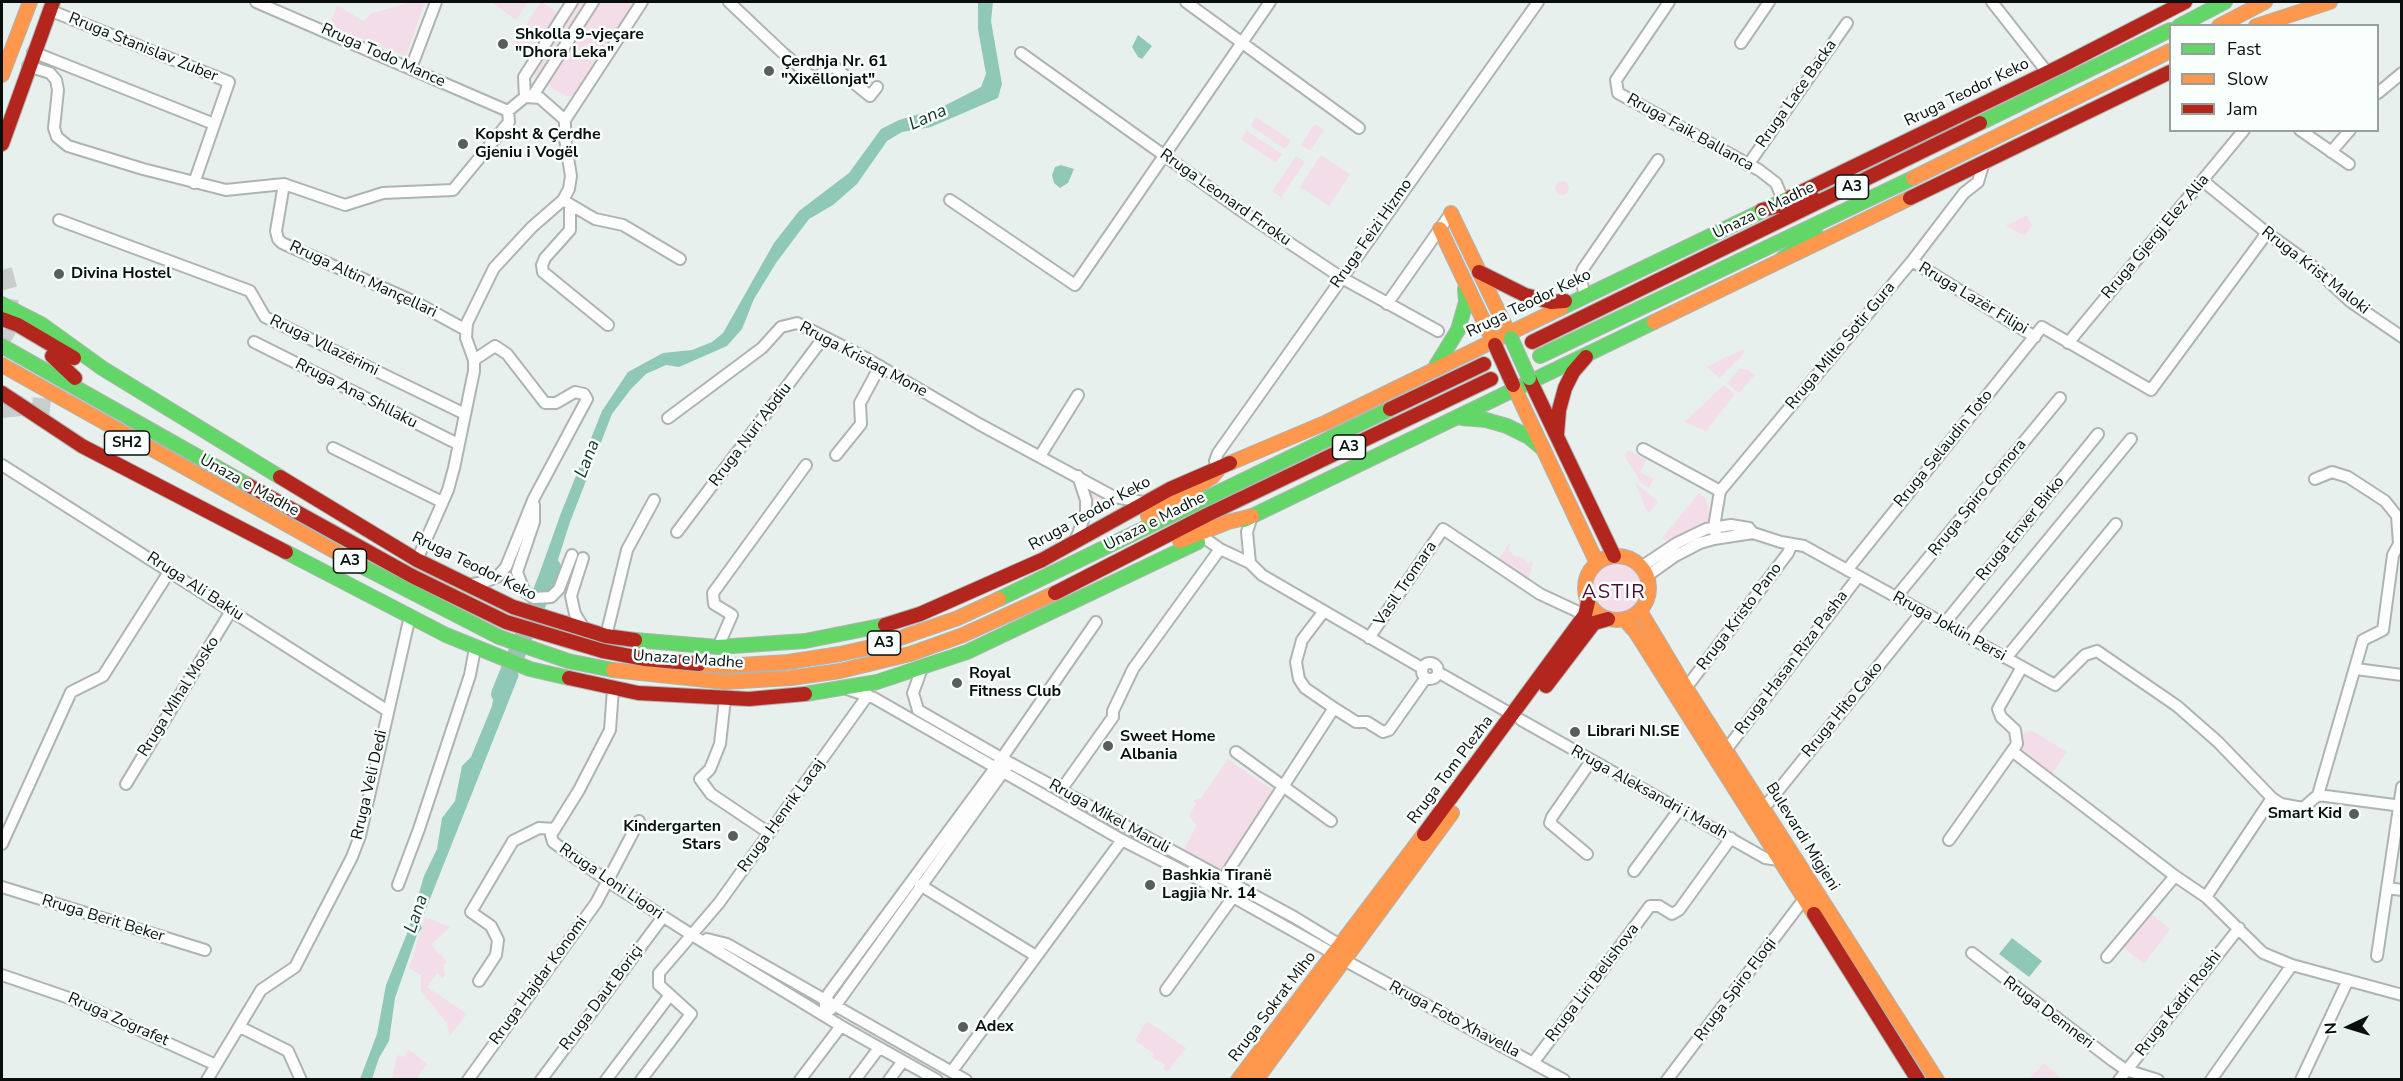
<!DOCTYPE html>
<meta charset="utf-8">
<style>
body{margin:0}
#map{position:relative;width:2403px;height:1081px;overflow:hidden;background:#e8f0ee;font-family:"Nunito Sans",sans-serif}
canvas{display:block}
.frame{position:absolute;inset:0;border:3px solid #0a0f0d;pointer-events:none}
.legend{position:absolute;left:2169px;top:24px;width:210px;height:108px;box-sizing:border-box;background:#f9fffd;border:2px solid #999f9d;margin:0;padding:8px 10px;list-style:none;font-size:18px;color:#0a0f0d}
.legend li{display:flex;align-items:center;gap:12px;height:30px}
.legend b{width:30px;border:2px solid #999f9d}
.north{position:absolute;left:2319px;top:997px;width:60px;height:60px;-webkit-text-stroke:4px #f9fffd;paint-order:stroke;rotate:266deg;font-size:16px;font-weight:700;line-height:24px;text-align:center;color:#0a0f0d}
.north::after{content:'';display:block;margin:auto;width:21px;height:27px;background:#0a0f0d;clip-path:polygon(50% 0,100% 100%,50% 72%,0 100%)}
</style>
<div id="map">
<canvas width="2403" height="1081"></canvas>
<div class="frame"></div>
<ul class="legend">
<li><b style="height:8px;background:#63d668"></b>Fast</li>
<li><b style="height:8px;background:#ff974d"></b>Slow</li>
<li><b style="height:8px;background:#b3261e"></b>Jam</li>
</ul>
<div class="north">N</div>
</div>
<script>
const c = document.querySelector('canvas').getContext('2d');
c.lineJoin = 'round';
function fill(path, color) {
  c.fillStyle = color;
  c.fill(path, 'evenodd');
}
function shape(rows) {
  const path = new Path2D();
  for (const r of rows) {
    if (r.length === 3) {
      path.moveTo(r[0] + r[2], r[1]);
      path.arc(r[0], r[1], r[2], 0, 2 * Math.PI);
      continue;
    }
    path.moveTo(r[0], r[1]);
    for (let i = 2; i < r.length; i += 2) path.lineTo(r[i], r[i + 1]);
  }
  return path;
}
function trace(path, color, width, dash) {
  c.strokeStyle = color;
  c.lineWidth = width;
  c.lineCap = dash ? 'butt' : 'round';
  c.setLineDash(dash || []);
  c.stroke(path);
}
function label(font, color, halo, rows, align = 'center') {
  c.font = font + ' "Nunito Sans",sans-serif';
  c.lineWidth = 5;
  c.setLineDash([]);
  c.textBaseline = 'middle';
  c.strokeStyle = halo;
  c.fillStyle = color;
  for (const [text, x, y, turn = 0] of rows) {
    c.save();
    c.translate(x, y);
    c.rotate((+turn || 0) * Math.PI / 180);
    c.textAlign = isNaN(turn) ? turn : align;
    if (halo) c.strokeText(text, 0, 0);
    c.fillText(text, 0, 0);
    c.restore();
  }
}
fill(shape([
 [412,2,425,2,406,56,330,26,337,5,363,21,372,13],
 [491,2,528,2,516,20],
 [541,2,558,12,530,56,513,45],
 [576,2,635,2,576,94,568,97,536,79,533,72],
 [1256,117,1291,140,1285,149,1251,126],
 [1315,124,1324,130,1310,151,1301,145],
 [1247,131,1282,154,1276,163,1241,139],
 [1321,155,1350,174,1329,206,1300,187],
 [1296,156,1305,162,1281,197,1272,191],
 [1562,188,7],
 [2027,215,2032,226,2025,236,2006,226],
 [1743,349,1745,353,1720,378,1706,367],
 [1739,369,1747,369,1755,375,1739,393,1727,383],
 [1724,385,1735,394,1706,431,1684,422],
 [1628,450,1646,460,1640,472,1654,479,1649,488,1641,483,1625,457],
 [1635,482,1658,502,1649,512,1646,509],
 [1086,483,1111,499,1091,511],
 [1699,493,1706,499,1711,520,1667,542,1662,538],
 [1510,542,1509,550,1514,556,1524,558,1527,564,1533,561,1529,578,1523,577,1498,560],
 [1618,588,26],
 [2031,730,2067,752,2051,775,2020,750,2021,735],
 [1228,759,1275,792,1226,866,1217,871,1183,851,1197,825,1189,816,1196,803,1193,801,1201,798],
 [2149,912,2170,929,2144,964,2122,946],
 [425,917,450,927,431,945,447,962,443,966,445,975,443,978,437,974,427,987,467,1014,449,1037,447,1023,421,991,421,975,409,968],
 [1147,1021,1186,1048,1167,1072,1163,1069,1165,1065,1152,1057,1154,1054,1135,1040],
 [409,1049,427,1064,416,1079,392,1079,397,1055,404,1057],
 [2044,1063,2062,1079,2029,1079]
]), '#f3dde8');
fill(shape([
 [978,2,993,2,991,21,1002,84,998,98,931,127,902,132,887,141,857,184,833,205,809,219,776,263,754,299,742,329,727,346,679,367,666,365,646,374,631,389,612,414,570,522,548,591,535,586,561,513,602,411,628,372,663,353,692,350,712,342,723,333,774,243,799,211,849,173,881,129,899,120,940,108,981,87,986,74,978,29],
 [1138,35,1152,46,1142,59,1138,57,1132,47],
 [1061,165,1074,169,1068,183,1060,188,1054,183,1052,175,1055,167],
 [505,670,519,675,420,924,422,928,417,935,395,998,389,1041,379,1058,372,1079,360,1079,377,1034,386,985,408,931,424,876,437,849,442,818,455,801,462,766,471,757,492,706,496,682],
 [2012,938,2042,961,2029,977,1999,954]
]), '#8fc8b7');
trace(shape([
 [500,694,552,567]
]), '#8fc8b7', 18);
trace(shape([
 [2,270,9,295,6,330,2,337],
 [2,408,20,406,50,409]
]), '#c7cecc', 20, [20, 10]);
const street = shape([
 [256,2,508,111],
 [729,2,784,54,814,79,833,66,870,96,877,87],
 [1186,2,1359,128],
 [1669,2,1616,80,1618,93,1759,170,1776,183,1783,200],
 [1992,2,2047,72],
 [49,10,229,82,194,183],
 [1741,43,1769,2],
 [33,52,214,124],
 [1021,53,1246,214,1342,278,1438,331],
 [28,66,50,73,56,80,58,90,54,128,57,137,68,146,143,169,226,190,284,184,345,205,383,193,453,190,509,122,508,111],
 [411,68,436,2],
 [2378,93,2402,73],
 [525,97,524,77,572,2],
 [526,97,540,98,565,120],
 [532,97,593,2],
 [508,111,525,97],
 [565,120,642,2],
 [2300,130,2349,164],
 [2331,152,2350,130],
 [1748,165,1847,23],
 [2203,181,2267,233,2309,263,2351,302,2402,337],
 [284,184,276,231,278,239,282,243,415,302,466,330],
 [950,200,1075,285,1270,2],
 [566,202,595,219,623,225,680,259],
 [570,205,570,230,545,258,542,265,543,272,608,325],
 [59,220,250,291,265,317,465,414],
 [1912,261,2035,337],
 [1585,295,1580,277,1583,269,1658,160],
 [1387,304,1451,213],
 [254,342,458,444],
 [2068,343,2244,130],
 [668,418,762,348,781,327,797,323,864,357,979,424,1114,497,1143,502],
 [333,448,442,502],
 [1643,449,1720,491],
 [836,455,861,424,860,403,880,366],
 [1040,456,1078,395],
 [2,465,388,711],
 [1218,470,1215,461,1218,453,1538,2],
 [2315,479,2332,472,2348,477,2385,501,2397,516,2399,544,2393,555,2383,630,2363,640,2318,795],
 [534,505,534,522,517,572,524,591,534,598,551,597,559,589,572,555],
 [677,532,824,337],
 [1717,538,1714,527,1720,491,1912,261,1964,193,1978,182,1984,162],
 [1206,539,1220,549,1250,563,1262,575,1422,668],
 [1075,542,1086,512,1086,500,1078,476],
 [583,558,571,596,575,614,585,630],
 [417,560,448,490,454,468,474,371,474,360,466,338,467,323,494,268,532,227,563,200,569,189,571,176,565,139,565,120],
 [1250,563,1247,532,1252,516],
 [1641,567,1677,543,1706,529,1731,525,1749,528,1753,533,1781,542,1804,546,2055,685,2085,655,2097,651,2177,706,2218,742,2272,798,2281,804,2303,808,2318,795,2402,806],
 [1847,570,2042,327,2151,390,2267,233],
 [1647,576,1675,556,1700,543,1714,539,1753,533],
 [467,585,484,582,497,577,506,567,534,498,587,399,584,394,575,392,556,403,545,403,507,354,495,346,474,360],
 [1896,597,2060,398],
 [1324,611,1302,640,1296,662,1299,679,1305,688,1334,708,1356,722,1367,722,1383,732,1389,730,1425,679],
 [1944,624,2098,434],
 [606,636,627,550,654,500],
 [1968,637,2131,439],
 [1369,638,1443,529,1540,594,1585,615],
 [718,647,732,615,714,604,713,593,806,465],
 [2006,658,2116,524],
 [1430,671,8],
 [922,668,913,693,918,710,1010,763,1294,917,1340,945],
 [2356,669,2402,675],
 [1443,675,1513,715],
 [1686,688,1788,553,1792,544],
 [613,689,610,730,579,790,551,835,553,842,609,882,692,935,841,1026,937,1080],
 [847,689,874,698,1122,840,1233,897,1334,954],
 [725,699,720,744,710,769,700,779,711,794,769,833],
 [1521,720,1765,858,1779,860],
 [1726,750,1858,577],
 [2012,751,2175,876,2206,897,2263,953,2292,965,2402,995],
 [1236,752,1331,821],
 [126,784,231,611],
 [1061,790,1113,717,1113,711,1133,669,1220,549],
 [1764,808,1922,612],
 [1949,840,2017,744,2015,730,2001,717,1998,709,2022,667],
 [2,844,71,692,103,676,169,572],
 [1587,854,1550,823,1552,817,1591,761],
 [1634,871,1679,810],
 [1223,879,1334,708],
 [398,885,419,829,470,675,475,648],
 [920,885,1036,956],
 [2,887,205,950],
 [2387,888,2402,890],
 [2206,897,2272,798],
 [707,939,727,944,966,1080],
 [1972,953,2113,1061,2126,1070,2158,1080],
 [2377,956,2402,787],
 [2107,957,2175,876],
 [1344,960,1564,1080],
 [2,975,69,998,216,1065],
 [479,981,496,955,498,940,491,926,471,912,513,841,539,828,555,829],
 [1166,990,1236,893],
 [825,1014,825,1000,829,993,995,768,1096,622],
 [825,1014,836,1005,1006,768],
 [240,1027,288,1051,301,1080],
 [1533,1063,1650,906,1659,906,1672,914,1679,910,1731,838],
 [952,1071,1122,840],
 [207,1080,261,990,295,967,352,857,360,836,410,616],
 [468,1080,596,903,639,821],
 [541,1080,663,917],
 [606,1080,670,995],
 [641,1080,691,1014,659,985,659,973,719,903,868,695],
 [800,1080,841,1026],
 [855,1080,879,1048],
 [889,1080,903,1061],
 [1667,1080,1804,899],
 [2119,1080,2239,928],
 [2211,1080,2292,965],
 [2301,1080,2348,980]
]);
const fast = shape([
 [2179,26,2225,2],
 [1980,123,2170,30],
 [1782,259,1816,234],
 [2,304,41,324,102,368,280,477],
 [1561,308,1791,197],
 [2,346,248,485],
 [1540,356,1913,178],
 [1436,366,1458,330,1466,302,1465,289],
 [1462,418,1486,420,1507,426,1529,437,1541,447],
 [1244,520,1654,322],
 [286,552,446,635,530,669,569,678],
 [361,566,499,637,568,661,613,670],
 [999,599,1390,409],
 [635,640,718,647,805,641,885,625],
 [805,694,877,682,967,652,1198,542]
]);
const slow = shape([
 [2219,26,2265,2],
 [2256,26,2330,2],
 [2,75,30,2],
 [1913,178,2170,51],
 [1451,213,1511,338],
 [1440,229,1495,345],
 [1654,322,1910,198],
 [2,365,361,566],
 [1513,385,1597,563],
 [1230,463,1327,422,1561,308],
 [1148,516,1212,477,1218,470],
 [1180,541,1228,522,1252,516],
 [1617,588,32],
 [1640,611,1686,688,1937,1080],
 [1625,620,1635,631,1814,914],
 [699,664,725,666,788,662,840,654,880,645,958,618,999,599],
 [613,670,725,682,791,678,840,671,910,654,963,635,1055,593],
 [1238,1080,1424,834],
 [1256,1080,1452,813]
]);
const jam = shape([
 [2,144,53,2],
 [1791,197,2061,66,2185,2],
 [1910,198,2170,72],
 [1762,210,1813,198],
 [1479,272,1525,295,1551,302,1565,301],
 [2,319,18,325,74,358],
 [1532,342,1980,123],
 [52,356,75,378],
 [1529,378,1614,556],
 [2,393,82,446,286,552],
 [1390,409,1484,364],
 [1557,434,1559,410,1565,388,1573,372,1586,357],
 [280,477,417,560,513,607,606,636,635,640],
 [248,485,412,576,506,622,603,651,645,659,699,664],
 [1055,593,1207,515,1491,379],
 [885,625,920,614,1042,560,1170,489,1230,463],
 [569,678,638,693,749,699,805,694],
 [1546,686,1594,623,1608,619],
 [1424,834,1585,615,1588,602],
 [1814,914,1918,1080]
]);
trace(street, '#aeb4b2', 14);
trace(fast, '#aeb4b2', 16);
trace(slow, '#aeb4b2', 16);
trace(jam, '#aeb4b2', 16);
trace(street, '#fcfdfc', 10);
trace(fast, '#63d668', 14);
trace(slow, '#ff974d', 14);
trace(jam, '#b3261e', 14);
const fastBridge = shape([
 [1511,338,1529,378]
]);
const jamBridge = shape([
 [1495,345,1513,385]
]);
trace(fastBridge, '#aeb4b2', 16, []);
trace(jamBridge, '#aeb4b2', 16, []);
trace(fastBridge, '#63d668', 14);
trace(jamBridge, '#b3261e', 14);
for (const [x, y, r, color] of [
 [503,44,6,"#585e5c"],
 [769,71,6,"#585e5c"],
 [463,144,6,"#585e5c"],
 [59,274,6,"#585e5c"],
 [957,683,6,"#585e5c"],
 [1575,732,6,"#585e5c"],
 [1108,746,6,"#585e5c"],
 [2354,814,6,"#585e5c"],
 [733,836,6,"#585e5c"],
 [1150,885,6,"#585e5c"],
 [963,1027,6,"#585e5c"]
]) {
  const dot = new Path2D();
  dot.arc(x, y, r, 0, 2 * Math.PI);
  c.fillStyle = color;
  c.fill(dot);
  trace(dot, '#f9fffd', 2);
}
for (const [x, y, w] of [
 [1852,187,33],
 [127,443,45],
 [1349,447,33],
 [350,561,33],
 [884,643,33]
]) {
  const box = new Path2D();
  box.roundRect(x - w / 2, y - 12, w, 24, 4.5);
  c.fillStyle = '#f9fffd';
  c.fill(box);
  trace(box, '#0a0f0d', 1.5);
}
label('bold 15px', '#0a0f0d', null, [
 ["A3",1852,187],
 ["SH2",127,443],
 ["A3",1349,447],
 ["A3",350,561],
 ["A3",884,643]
]);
label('bold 16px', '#0a0f0d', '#f9fffd', [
 ["Shkolla 9-vjeçare",515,35],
 ["\"Dhora Leka\"",515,53],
 ["Çerdhja Nr. 61",781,62],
 ["\"Xixëllonjat\"",781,80],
 ["Kopsht & Çerdhe",475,135],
 ["Gjeniu i Vogël",475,153],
 ["Divina Hostel",71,274],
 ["Royal",969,674],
 ["Fitness Club",969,692],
 ["Librari NI.SE",1587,732],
 ["Sweet Home",1120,737],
 ["Albania",1120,755],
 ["Smart Kid",2342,814,"right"],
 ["Kindergarten",721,827,"right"],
 ["Stars",721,845,"right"],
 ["Bashkia Tiranë",1162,876],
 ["Lagjia Nr. 14",1162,894],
 ["Adex",975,1027]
], 'left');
label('16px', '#0a0f0d', '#f9fffd', [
 ["Rruga Stanislav Zuber",143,48,22],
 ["Rruga Todo Mance",383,56,24],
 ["Rruga Teodor Keko",1967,93,-26],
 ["Rruga Lace Backa",1797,94,-55],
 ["Rruga Faik Ballanca",1690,133,29],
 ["Rruga Leonard Frroku",1225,198,35],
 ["Unaza e Madhe",1764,211,-26],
 ["Rruga Feizi Hizmo",1372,234,-55],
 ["Rruga Gjergj Elez Alia",2156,237,-50],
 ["Rruga Krist Maloki",2315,271,38],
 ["Rruga Altin Mançellari",363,280,25],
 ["Rruga Lazër Filipi",1973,299,31],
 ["Rruga Teodor Keko",1529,304,-26],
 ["Rruga Vllazërimi",324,346,26],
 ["Rruga Milto Sotir Gura",1841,346,-50],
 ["Rruga Kristaq Mone",863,360,28],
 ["Rruga Ana Shllaku",356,394,27],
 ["Rruga Nuri Abdiu",751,435,-53],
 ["Rruga Selaudin Toto",1944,449,-51],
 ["Unaza e Madhe",249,486,29],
 ["Rruga Spiro Comora",1978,498,-51],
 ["Rruga Teodor Keko",1090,514,-29],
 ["Unaza e Madhe",1155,522,-27],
 ["Rruga Enver Birko",2021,529,-51],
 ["Rruga Teodor Keko",474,567,26],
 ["Vasil Tromara",1406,584,-56],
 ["Rruga Ali Bakiu",195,587,33],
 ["Rruga Kristo Pano",1740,617,-53],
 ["Rruga Joklin Persi",1949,627,29],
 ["Unaza e Madhe",688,660,4],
 ["Rruga Hasan Riza Pasha",1792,663,-53],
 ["Rruga Mihal Mosko",179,697,-58],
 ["Rruga Hito Cako",1843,710,-51],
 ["Rruga Tom Plezha",1451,770,-53],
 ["Rruga Veli Dedi",370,785,-77],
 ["Rruga Aleksandri i Madh",1649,793,29],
 ["Rruga Henrik Lacaj",782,816,-54],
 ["Rruga Mikel Maruli",1109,817,29],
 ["Bulevardi Migjeni",1802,837,58],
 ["Rruga Loni Ligori",611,882,34],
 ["Rruga Berit Beker",103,919,17],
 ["Rruga Hajdar Konomi",539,981,-54],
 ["Rruga Liri Belishova",1593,983,-53],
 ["Rruga Spiro Floqi",1736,990,-53],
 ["Rruga Daut Boriçi",602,998,-53],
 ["Rruga Kadri Roshi",2179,1004,-52],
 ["Rruga Sokrat Miho",1273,1007,-53],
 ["Rruga Demneri",2048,1013,37],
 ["Rruga Zografet",118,1020,24],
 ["Rruga Foto Xhavella",1454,1020,28]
]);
label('italic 18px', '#13372d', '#f9fffd', [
 ["Lana",928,118,-24],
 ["Lana",588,459,-69],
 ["Lana",417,914,-71]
]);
c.letterSpacing = '1.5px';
label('20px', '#4a0c32', '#f9fffd', [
 ["ASTIR",1614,593]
]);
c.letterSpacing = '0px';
</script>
